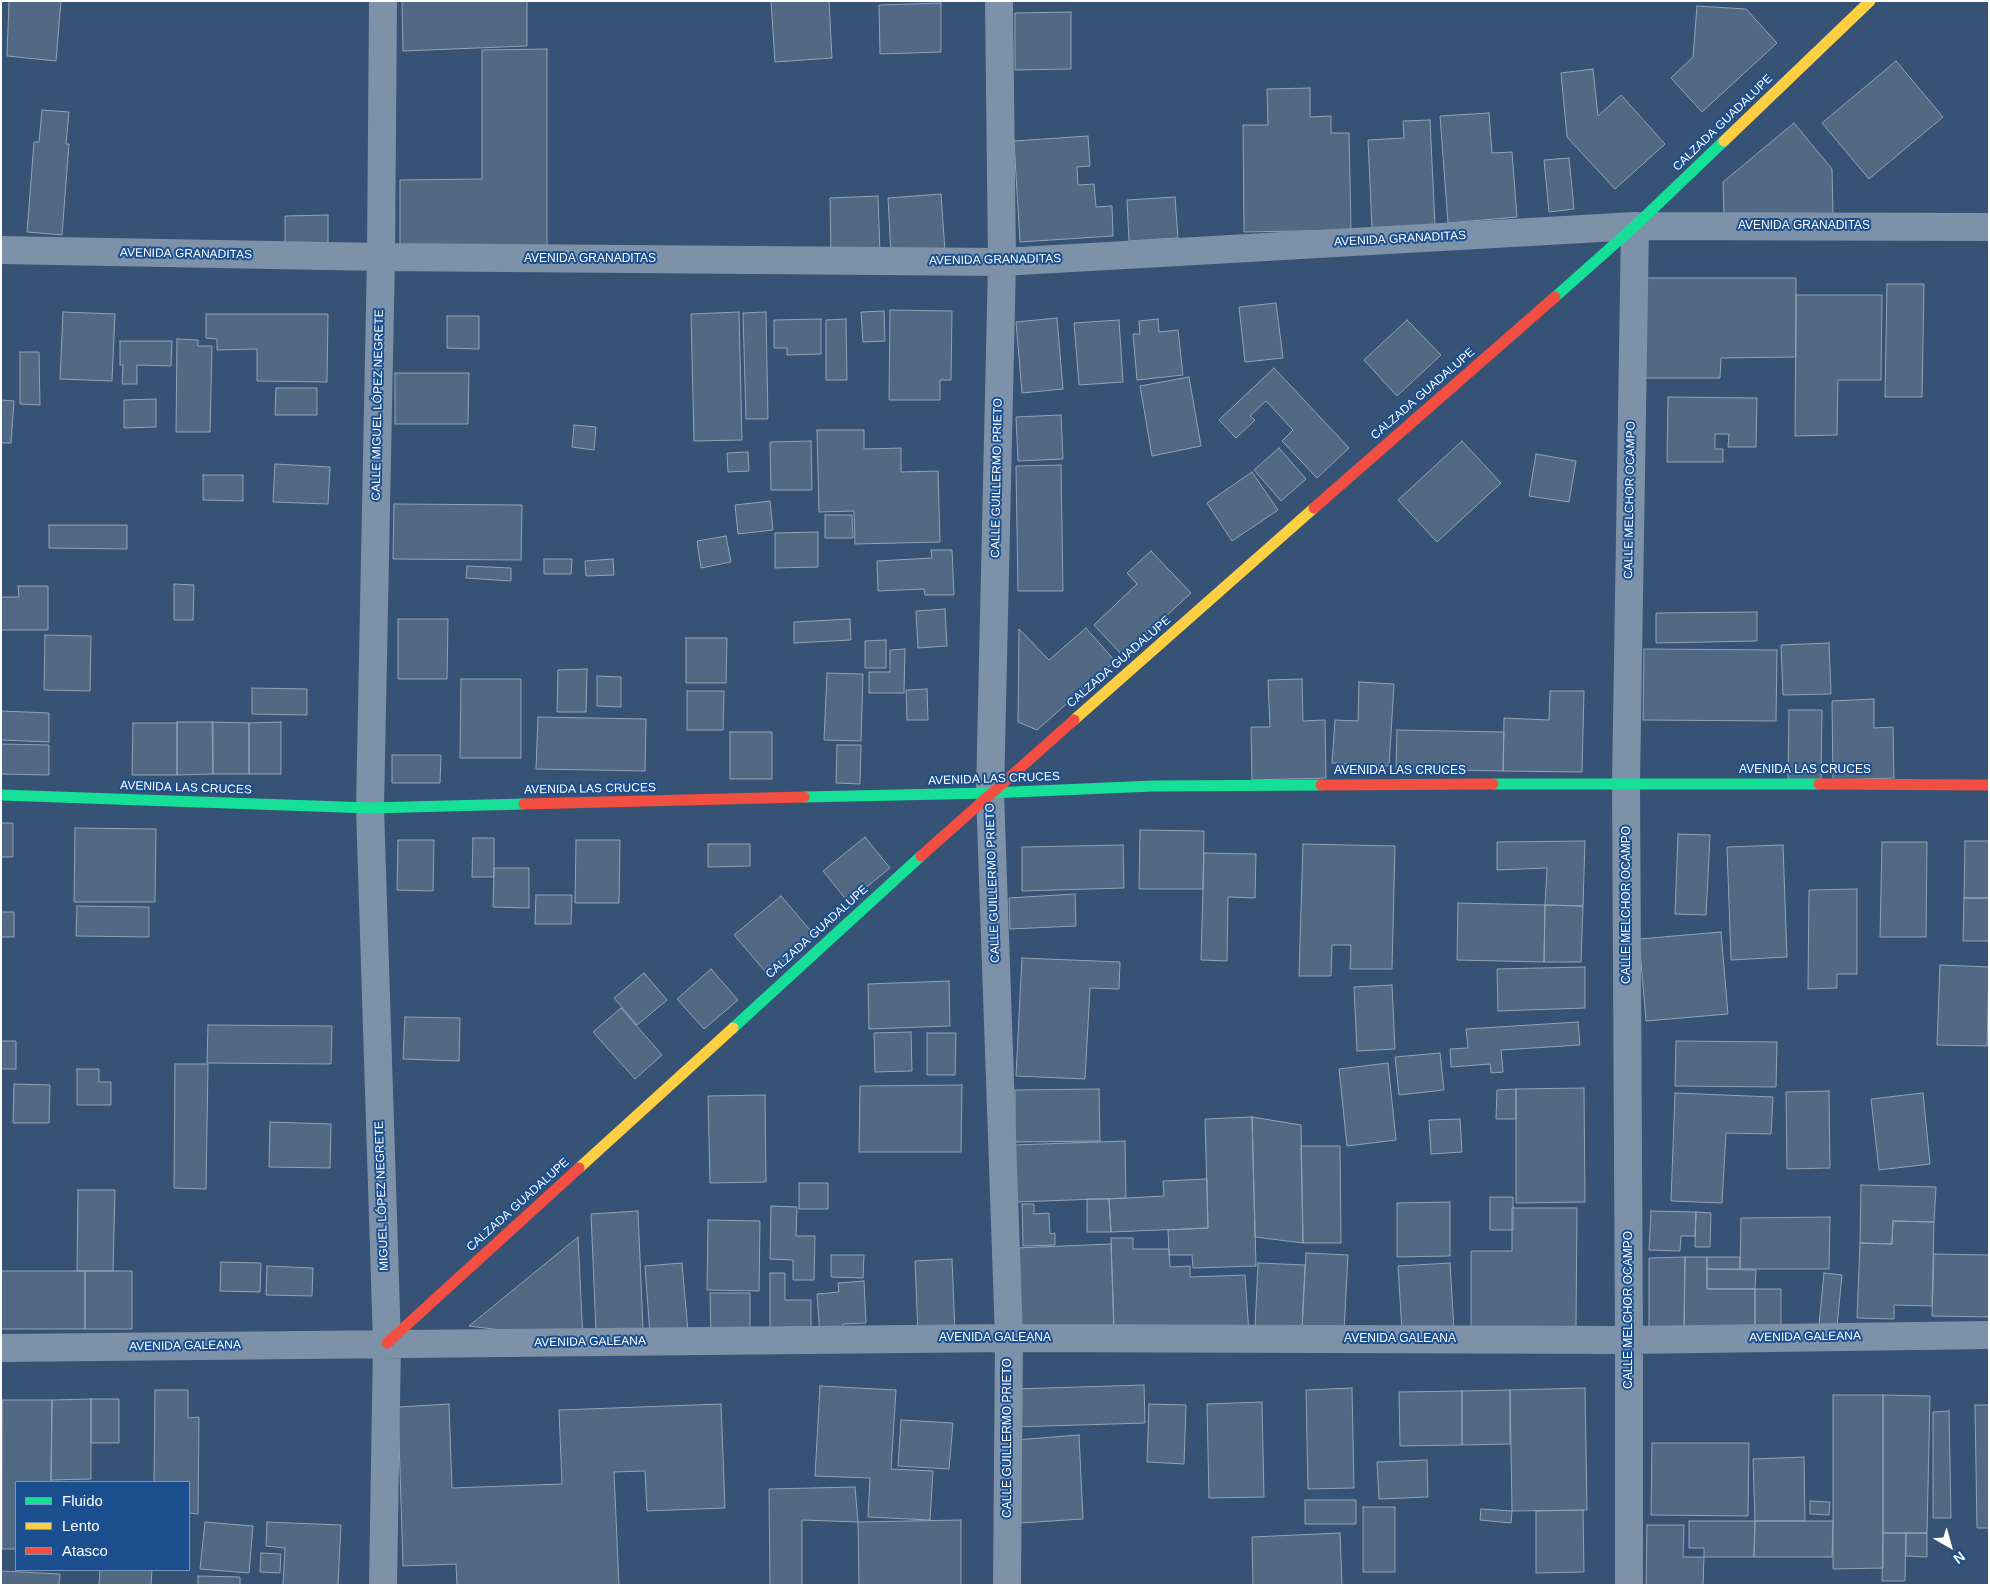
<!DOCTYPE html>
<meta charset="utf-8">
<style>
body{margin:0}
#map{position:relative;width:1990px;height:1586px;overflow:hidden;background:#365274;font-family:Arial,sans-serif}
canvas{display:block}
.frame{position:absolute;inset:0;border:2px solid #fff;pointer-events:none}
.legend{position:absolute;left:15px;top:1481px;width:175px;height:90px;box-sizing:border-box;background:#1b4f8f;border:1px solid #7695bc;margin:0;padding:6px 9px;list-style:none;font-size:15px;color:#fff}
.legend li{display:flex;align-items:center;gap:10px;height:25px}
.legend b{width:25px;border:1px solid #7695bc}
.north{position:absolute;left:1925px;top:1521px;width:50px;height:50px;-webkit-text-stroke:4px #1b4f8f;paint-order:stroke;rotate:142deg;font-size:14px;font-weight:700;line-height:20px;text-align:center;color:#fff}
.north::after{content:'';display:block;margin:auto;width:18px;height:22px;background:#fff;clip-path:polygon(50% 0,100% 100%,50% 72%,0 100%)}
</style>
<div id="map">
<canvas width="1990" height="1586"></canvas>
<div class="frame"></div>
<ul class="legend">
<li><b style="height:6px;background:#16e098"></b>Fluido</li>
<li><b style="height:6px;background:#ffcf43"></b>Lento</li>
<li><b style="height:6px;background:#f24e42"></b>Atasco</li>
</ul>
<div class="north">N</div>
</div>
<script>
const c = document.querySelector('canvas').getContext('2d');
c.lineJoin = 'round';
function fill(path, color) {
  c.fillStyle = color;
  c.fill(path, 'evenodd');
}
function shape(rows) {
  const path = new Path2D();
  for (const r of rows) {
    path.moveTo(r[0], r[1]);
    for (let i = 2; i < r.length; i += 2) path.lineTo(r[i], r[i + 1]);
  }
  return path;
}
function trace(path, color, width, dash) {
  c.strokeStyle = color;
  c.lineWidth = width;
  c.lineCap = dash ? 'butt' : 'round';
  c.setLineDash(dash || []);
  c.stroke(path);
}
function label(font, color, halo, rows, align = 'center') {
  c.font = font + ' Arial,sans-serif';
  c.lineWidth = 4;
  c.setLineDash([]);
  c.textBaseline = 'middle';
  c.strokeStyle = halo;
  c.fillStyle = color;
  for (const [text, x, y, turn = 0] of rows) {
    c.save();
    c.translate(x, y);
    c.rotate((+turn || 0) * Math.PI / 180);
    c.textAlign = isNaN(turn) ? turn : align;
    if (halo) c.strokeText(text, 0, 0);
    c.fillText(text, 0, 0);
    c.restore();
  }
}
const building = shape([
 [9,1,61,1,56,61,7,56,9,1],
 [402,1,527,1,527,46,403,51,402,1],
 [771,1,829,1,832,58,775,62,771,1],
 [941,3,941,52,880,54,879,5,941,3],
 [1697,6,1746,9,1777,43,1702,112,1671,78,1693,57,1697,6],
 [1071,12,1071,69,1015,70,1015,13,1071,12],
 [547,49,547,252,400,253,400,180,482,179,482,50,547,49],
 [1896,61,1943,117,1869,179,1822,123,1896,61],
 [1593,69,1598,116,1621,95,1665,144,1615,189,1567,137,1561,73,1593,69],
 [1310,88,1310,117,1331,116,1331,133,1349,133,1351,230,1244,232,1243,125,1268,125,1267,89,1310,88],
 [42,110,69,112,66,144,69,144,62,235,27,232,34,142,39,142,42,110],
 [1489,113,1492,153,1512,152,1517,217,1448,223,1440,116,1489,113],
 [1430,120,1435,225,1372,228,1368,140,1404,138,1403,121,1430,120],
 [1794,123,1832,169,1833,214,1724,217,1723,182,1794,123],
 [1088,136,1090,166,1077,167,1078,185,1094,184,1096,207,1112,206,1113,236,1020,242,1014,141,1088,136],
 [1569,158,1574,209,1549,212,1544,160,1569,158],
 [941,194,945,251,891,255,888,198,941,194],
 [878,196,880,253,831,255,830,198,878,196],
 [1175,197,1178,238,1129,241,1127,200,1175,197],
 [328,215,328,248,285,248,285,216,328,215],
 [1641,278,1796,278,1796,357,1721,358,1720,378,1640,378,1641,278],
 [1887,284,1924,284,1922,397,1885,397,1887,284],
 [1796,295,1882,295,1881,380,1838,380,1837,435,1795,436,1796,295],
 [1276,303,1283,358,1245,362,1239,307,1276,303],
 [890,310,952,311,951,380,940,380,940,400,889,400,890,310],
 [884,311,885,341,863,342,861,312,884,311],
 [63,312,115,314,112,381,60,379,63,312],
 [739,312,742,440,694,441,691,314,739,312],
 [766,312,768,419,746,419,743,313,766,312],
 [206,314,328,314,327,382,257,381,257,349,217,350,217,339,206,338,206,314],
 [447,316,479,316,479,349,447,348,447,316],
 [1057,318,1063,389,1022,393,1016,322,1057,318],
 [821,319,821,354,787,355,787,348,774,348,774,320,821,319],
 [846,319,847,380,826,380,826,320,846,319],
 [1158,319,1159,332,1178,330,1183,375,1137,380,1133,334,1140,334,1139,321,1158,319],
 [1119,320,1123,382,1079,385,1074,323,1119,320],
 [1407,320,1441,355,1397,396,1364,360,1407,320],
 [177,339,198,340,198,346,212,346,210,432,176,432,177,339],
 [120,341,172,341,171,366,137,365,137,384,122,384,123,365,120,365,120,341],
 [20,352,39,352,40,405,20,404,20,352],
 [1274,368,1349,448,1317,478,1282,441,1293,430,1266,401,1250,416,1255,420,1236,438,1219,420,1274,368],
 [395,373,469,373,468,424,395,424,395,373],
 [1189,377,1201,446,1152,456,1140,386,1189,377],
 [276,388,317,388,317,415,275,415,276,388],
 [1668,397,1757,398,1756,447,1728,447,1729,434,1715,434,1715,449,1723,449,1723,462,1667,462,1668,397],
 [156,399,156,427,124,428,124,400,156,399],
 [1,400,14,401,11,443,1,443,1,400],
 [1061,415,1063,459,1018,461,1016,417,1061,415],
 [574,425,596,427,594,450,572,447,574,425],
 [817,430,864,430,864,449,901,448,901,472,938,471,940,542,855,544,854,511,819,512,817,430],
 [811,441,812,490,771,490,770,442,811,441],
 [1462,441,1501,483,1437,542,1398,500,1462,441],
 [1279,448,1306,479,1281,501,1254,470,1279,448],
 [748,452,749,471,728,472,727,453,748,452],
 [1536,454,1576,461,1569,502,1529,496,1536,454],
 [275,464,330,467,328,504,273,502,275,464],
 [1061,465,1063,591,1018,591,1016,466,1061,465],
 [1252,472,1278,510,1232,541,1207,503,1252,472],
 [203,475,243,475,243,501,203,500,203,475],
 [770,501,773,530,738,534,735,505,770,501],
 [394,504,522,505,521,560,393,559,394,504],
 [825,515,852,515,853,538,825,538,825,515],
 [49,525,127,525,127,549,49,548,49,525],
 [818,532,818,567,775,568,775,533,818,532],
 [726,536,731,562,701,568,697,541,726,536],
 [931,550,952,550,954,595,925,595,924,589,878,591,877,561,932,558,931,550],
 [1151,551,1191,593,1123,656,1094,625,1137,584,1127,573,1151,551],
 [544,559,572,559,571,574,544,574,544,559],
 [613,559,614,575,586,576,585,561,613,559],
 [467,566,511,568,511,581,466,578,467,566],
 [174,584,194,585,193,620,174,620,174,584],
 [18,586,48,586,48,630,1,630,1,597,19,597,18,586],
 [945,609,947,646,918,648,916,611,945,609],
 [1757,612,1757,641,1656,643,1656,613,1757,612],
 [398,619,448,619,447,679,398,679,398,619],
 [850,619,851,640,794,643,794,622,850,619],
 [1086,628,1115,661,1037,730,1018,722,1019,629,1049,660,1086,628],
 [45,635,91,636,90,691,44,690,45,635],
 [686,638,727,638,726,683,686,683,686,638],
 [886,640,886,668,865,668,865,641,886,640],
 [1829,643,1831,694,1783,695,1781,645,1829,643],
 [905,649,904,693,869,693,869,672,890,672,890,650,905,649],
 [1644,649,1777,650,1776,721,1643,720,1644,649],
 [587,669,586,712,557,712,558,670,587,669],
 [827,673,863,674,861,741,824,740,827,673],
 [597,676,621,677,621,707,597,706,597,676],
 [461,679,521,679,521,758,460,758,461,679],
 [1302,679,1303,721,1325,720,1326,778,1252,780,1251,727,1270,727,1268,680,1302,679],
 [1359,682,1394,684,1389,766,1332,763,1335,720,1358,721,1359,682],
 [252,688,307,689,307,715,252,714,252,688],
 [927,689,928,720,907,720,906,690,927,689],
 [687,691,724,691,723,730,687,730,687,691],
 [1550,691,1584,691,1582,772,1503,771,1504,718,1549,720,1550,691],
 [1874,699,1874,728,1893,727,1894,778,1833,780,1832,701,1874,699],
 [1789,710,1822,710,1821,781,1788,781,1789,710],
 [1,711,49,713,49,742,1,740,1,711],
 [538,717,646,719,645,771,536,769,538,717],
 [177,722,213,722,213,774,177,775,177,722],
 [212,722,249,723,249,774,213,774,212,722],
 [281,722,281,774,249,774,249,723,281,722],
 [133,723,177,723,177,775,132,775,133,723],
 [1397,730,1504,732,1503,771,1396,769,1397,730],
 [730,732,772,732,772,779,730,779,730,732],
 [1,744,49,745,49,775,1,774,1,744],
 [837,745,861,745,860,784,836,783,837,745],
 [392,755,441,755,440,783,392,783,392,755],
 [1,823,13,823,13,857,1,857,1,823],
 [75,828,156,829,155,902,74,902,75,828],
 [1140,830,1204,831,1203,889,1139,889,1140,830],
 [1678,834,1710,835,1706,915,1675,914,1678,834],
 [865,837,890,868,848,902,823,871,865,837],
 [473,838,494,838,494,877,472,877,473,838],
 [398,840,434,840,433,891,397,890,398,840],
 [576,840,620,840,619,903,575,903,576,840],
 [1585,841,1583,906,1545,905,1547,868,1497,870,1497,842,1585,841],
 [1965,841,1989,841,1989,898,1964,898,1965,841],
 [1882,842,1927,842,1926,937,1880,937,1882,842],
 [708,844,750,844,750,866,708,867,708,844],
 [1303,844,1395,846,1392,969,1350,969,1351,945,1332,945,1331,976,1299,976,1303,844],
 [1123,845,1124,888,1022,891,1022,847,1123,845],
 [1783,845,1787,957,1731,960,1727,847,1783,845],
 [1204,853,1256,854,1255,898,1228,897,1227,961,1201,960,1204,853],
 [494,868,529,868,529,908,493,907,494,868],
 [1857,889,1857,974,1837,974,1837,988,1808,989,1809,890,1857,889],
 [1075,894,1076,926,1010,929,1009,898,1075,894],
 [536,895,572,895,571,924,535,924,536,895],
 [781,896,815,936,769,976,734,935,781,896],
 [1964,898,1989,898,1989,941,1963,941,1964,898],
 [1458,903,1545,905,1544,962,1457,960,1458,903],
 [1545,905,1583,906,1581,962,1544,962,1545,905],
 [77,906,149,907,149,937,76,936,77,906],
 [1,912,14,912,14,937,1,937,1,912],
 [1721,932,1728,1014,1646,1021,1639,939,1721,932],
 [1022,958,1120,962,1119,989,1090,988,1085,1079,1016,1076,1022,958],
 [1940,965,1989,967,1987,1046,1937,1045,1940,965],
 [1585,967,1585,1008,1498,1011,1497,969,1585,967],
 [711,969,738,1000,704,1029,677,999,711,969],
 [644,973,667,1000,637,1025,614,998,644,973],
 [949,981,950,1026,869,1029,868,984,949,981],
 [1392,985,1395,1049,1357,1051,1354,987,1392,985],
 [621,1008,662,1055,635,1079,593,1032,621,1008],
 [405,1017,460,1018,459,1061,403,1059,405,1017],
 [1578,1022,1580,1045,1501,1050,1503,1072,1491,1073,1490,1064,1451,1067,1450,1049,1468,1048,1466,1029,1578,1022],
 [208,1025,332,1026,331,1064,207,1063,208,1025],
 [911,1032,912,1071,875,1072,874,1033,911,1032],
 [927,1033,956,1033,955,1075,927,1075,927,1033],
 [1,1041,16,1041,16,1069,1,1069,1,1041],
 [1676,1041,1777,1042,1776,1087,1675,1086,1676,1041],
 [1440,1053,1444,1090,1399,1095,1395,1057,1440,1053],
 [1388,1063,1396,1140,1347,1146,1339,1069,1388,1063],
 [175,1064,208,1064,206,1189,174,1188,175,1064],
 [77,1069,99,1069,99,1082,111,1082,111,1105,77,1105,77,1069],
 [14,1084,50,1085,49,1123,13,1123,14,1084],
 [962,1085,961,1152,859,1152,860,1086,962,1085],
 [1584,1088,1585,1202,1516,1203,1516,1089,1584,1088],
 [1099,1089,1100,1141,1015,1142,1015,1090,1099,1089],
 [1516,1089,1516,1119,1496,1119,1497,1090,1516,1089],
 [1829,1091,1830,1168,1787,1169,1786,1092,1829,1091],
 [1675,1093,1773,1097,1771,1134,1726,1133,1722,1203,1671,1201,1675,1093],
 [1923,1093,1930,1164,1879,1170,1871,1099,1923,1093],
 [765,1095,766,1182,710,1183,708,1096,765,1095],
 [1252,1117,1301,1125,1303,1243,1255,1237,1252,1117],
 [1252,1117,1256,1266,1193,1268,1192,1255,1169,1255,1168,1230,1208,1228,1205,1119,1252,1117],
 [1460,1119,1462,1152,1431,1154,1429,1120,1460,1119],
 [270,1122,331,1124,330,1168,269,1167,270,1122],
 [1125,1141,1126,1198,1016,1202,1014,1145,1125,1141],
 [1301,1146,1340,1146,1341,1243,1303,1243,1301,1146],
 [1207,1179,1208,1228,1111,1232,1109,1199,1164,1196,1163,1181,1207,1179],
 [799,1183,828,1183,828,1209,799,1209,799,1183],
 [1861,1185,1936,1187,1934,1222,1893,1221,1892,1244,1860,1243,1861,1185],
 [78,1190,115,1190,113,1271,77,1271,78,1190],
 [1490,1197,1513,1197,1513,1230,1490,1230,1490,1197],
 [1087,1199,1109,1199,1111,1232,1087,1232,1087,1199],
 [1450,1202,1450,1256,1397,1257,1397,1203,1450,1202],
 [1022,1204,1034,1204,1034,1214,1049,1213,1050,1234,1055,1233,1055,1245,1023,1246,1022,1204],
 [771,1206,797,1207,796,1236,815,1236,814,1280,793,1280,793,1260,770,1259,771,1206],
 [1512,1208,1577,1208,1576,1327,1471,1327,1471,1251,1512,1251,1512,1208],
 [638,1211,643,1329,596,1332,591,1214,638,1211],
 [1651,1211,1696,1212,1695,1236,1681,1236,1680,1251,1649,1250,1651,1211],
 [1696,1212,1711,1213,1710,1247,1695,1247,1696,1212],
 [1830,1217,1829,1269,1740,1269,1741,1218,1830,1217],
 [708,1220,760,1221,759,1291,707,1290,708,1220],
 [1893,1221,1934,1222,1932,1306,1894,1305,1894,1319,1857,1318,1860,1243,1892,1244,1893,1221],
 [578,1237,583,1340,469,1326,578,1237],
 [1111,1238,1133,1238,1133,1249,1169,1249,1170,1267,1190,1266,1190,1277,1245,1275,1249,1334,1114,1331,1111,1238],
 [1111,1244,1114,1331,1018,1334,1016,1248,1111,1244],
 [1306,1253,1348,1255,1344,1331,1302,1329,1306,1253],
 [1934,1254,1989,1255,1989,1317,1932,1316,1934,1254],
 [831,1255,864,1255,863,1278,831,1277,831,1255],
 [1685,1257,1707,1257,1707,1289,1755,1289,1755,1332,1684,1331,1685,1257],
 [1685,1257,1684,1331,1649,1332,1649,1258,1685,1257],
 [1707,1257,1740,1257,1740,1269,1707,1269,1707,1257],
 [952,1259,955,1332,918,1335,915,1261,952,1259],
 [221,1262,261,1263,260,1292,220,1291,221,1262],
 [682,1263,688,1332,650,1335,645,1266,682,1263],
 [1258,1263,1305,1265,1302,1329,1255,1327,1258,1263],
 [1450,1263,1454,1330,1402,1332,1398,1266,1450,1263],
 [267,1266,313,1268,312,1296,266,1295,267,1266],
 [1707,1269,1756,1270,1755,1289,1707,1289,1707,1269],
 [1,1271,85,1271,85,1329,1,1329,1,1271],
 [85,1271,132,1271,132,1329,85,1329,85,1271],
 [770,1273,785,1273,785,1300,811,1300,811,1334,770,1334,770,1273],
 [1824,1273,1842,1275,1837,1326,1819,1325,1824,1273],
 [864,1281,866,1323,843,1324,844,1335,820,1336,817,1294,839,1292,838,1283,864,1281],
 [1755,1289,1781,1289,1781,1332,1755,1332,1755,1289],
 [710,1293,750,1293,750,1338,711,1338,710,1293],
 [1144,1385,1145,1423,1014,1427,1014,1389,1144,1385],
 [820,1386,896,1390,891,1469,933,1471,930,1520,868,1517,870,1478,815,1476,820,1386],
 [1352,1388,1354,1488,1308,1489,1306,1390,1352,1388],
 [1585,1388,1587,1510,1512,1511,1510,1390,1585,1388],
 [155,1390,188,1390,188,1418,199,1417,198,1514,189,1513,189,1482,154,1482,155,1390],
 [1510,1390,1510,1444,1462,1445,1462,1391,1510,1390],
 [1462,1391,1462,1445,1400,1446,1399,1392,1462,1391],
 [1833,1395,1883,1395,1883,1568,1833,1569,1833,1395],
 [1883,1395,1930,1396,1927,1533,1883,1533,1883,1395],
 [91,1399,119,1399,119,1443,91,1443,91,1399],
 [91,1399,91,1479,51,1480,52,1400,91,1399],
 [1,1400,2,1400,1,1549,1,1400],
 [2,1400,52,1400,51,1482,16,1482,16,1549,2,1549,2,1400],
 [1262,1402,1264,1497,1209,1498,1207,1404,1262,1402],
 [449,1404,452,1488,562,1484,559,1410,721,1404,725,1508,647,1511,645,1471,614,1472,619,1585,457,1585,456,1564,403,1566,398,1407,449,1404],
 [1149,1404,1186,1405,1184,1464,1147,1462,1149,1404],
 [1975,1405,1989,1405,1989,1528,1977,1528,1975,1405],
 [1949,1411,1951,1518,1933,1518,1933,1412,1949,1411],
 [901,1420,953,1423,949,1469,898,1466,901,1420],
 [1079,1435,1083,1519,1020,1523,1015,1440,1079,1435],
 [1652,1443,1749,1443,1748,1516,1651,1515,1652,1443],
 [1804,1457,1805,1521,1755,1521,1753,1459,1804,1457],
 [1427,1460,1428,1497,1379,1499,1377,1462,1427,1460],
 [855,1487,858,1522,802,1520,802,1585,770,1585,769,1489,855,1487],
 [1305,1500,1356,1500,1356,1524,1305,1524,1305,1500],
 [1810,1501,1830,1502,1829,1515,1810,1514,1810,1501],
 [1363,1507,1395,1507,1395,1572,1363,1572,1363,1507],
 [1481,1509,1512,1511,1511,1523,1480,1520,1481,1509],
 [1583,1510,1584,1572,1536,1573,1536,1511,1583,1510],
 [961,1520,961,1585,859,1585,858,1522,961,1520],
 [1689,1521,1755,1521,1754,1557,1704,1557,1704,1548,1689,1548,1689,1521],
 [1755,1521,1833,1521,1832,1557,1754,1557,1755,1521],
 [205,1522,253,1526,249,1573,200,1569,205,1522],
 [267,1522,341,1525,338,1585,283,1585,285,1548,266,1546,267,1522],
 [1647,1525,1684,1525,1683,1557,1704,1557,1703,1585,1646,1585,1647,1525],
 [1340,1533,1342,1585,1253,1585,1252,1537,1340,1533],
 [1883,1533,1906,1533,1905,1581,1882,1581,1883,1533],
 [1906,1533,1927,1533,1927,1557,1906,1556,1906,1533],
 [261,1553,281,1554,280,1573,260,1572,261,1553],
 [100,1570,152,1570,151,1585,99,1585,100,1570],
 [1,1571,60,1574,59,1585,1,1585,1,1571],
 [198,1576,240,1577,240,1585,198,1585,198,1576]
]);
fill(building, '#526984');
trace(building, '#92a2b6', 1);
trace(shape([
 [999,1,1002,262,990,793,1009,1338,1007,1585],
 [1,250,381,257,1002,262,1635,226,1989,227],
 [1,1348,1009,1338,1629,1340,1989,1335],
 [383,1585,387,1343,370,808,381,257,383,1],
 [1629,1585,1629,1340,1626,783,1635,226]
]), '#7d92a8', 28);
trace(shape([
 [1555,297,1635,226,1724,141],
 [1493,784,1819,784],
 [1,795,370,808,524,804],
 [804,797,990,793,1153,786,1321,785],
 [733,1028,921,856]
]), '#16e098', 11);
trace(shape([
 [1724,141,1870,1],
 [1074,720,1314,508],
 [579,1168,733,1028]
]), '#ffcf43', 11);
trace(shape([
 [1314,508,1555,297],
 [1819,784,1989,785],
 [1321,785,1493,784],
 [524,804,804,797],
 [921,856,1074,720],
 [387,1343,579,1168]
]), '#f24e42', 11);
label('12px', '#fff', '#1b4f8f', [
 ["CALZADA GUADALUPE",1723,123,-44],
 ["AVENIDA GRANADITAS",1804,226],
 ["AVENIDA GRANADITAS",1400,239,-3],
 ["AVENIDA GRANADITAS",186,254,1],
 ["AVENIDA GRANADITAS",590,259],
 ["AVENIDA GRANADITAS",995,260,-1],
 ["CALZADA GUADALUPE",1423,394,-41],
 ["CALLE MIGUEL LÓPEZ NEGRETE",378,405,-89],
 ["CALLE GUILLERMO PRIETO",997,478,-89],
 ["CALLE MELCHOR OCAMPO",1630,500,-89],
 ["CALZADA GUADALUPE",1119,662,-41],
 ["AVENIDA LAS CRUCES",1805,770],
 ["AVENIDA LAS CRUCES",1400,771],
 ["AVENIDA LAS CRUCES",994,779,-2],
 ["AVENIDA LAS CRUCES",186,788,2],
 ["AVENIDA LAS CRUCES",590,789,-1],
 ["CALLE GUILLERMO PRIETO",993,883,-92],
 ["CALLE MELCHOR OCAMPO",1627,905,-90],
 ["CALZADA GUADALUPE",817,932,-42],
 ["MIGUEL LÓPEZ NEGRETE",382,1196,-92],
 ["CALZADA GUADALUPE",518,1205,-42],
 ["CALLE MELCHOR OCAMPO",1629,1310,-90],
 ["AVENIDA GALEANA",1805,1337,-1],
 ["AVENIDA GALEANA",995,1338],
 ["AVENIDA GALEANA",1400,1339],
 ["AVENIDA GALEANA",590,1342,-1],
 ["AVENIDA GALEANA",185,1346,-1],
 ["CALLE GUILLERMO PRIETO",1008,1438,-90]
]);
</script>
